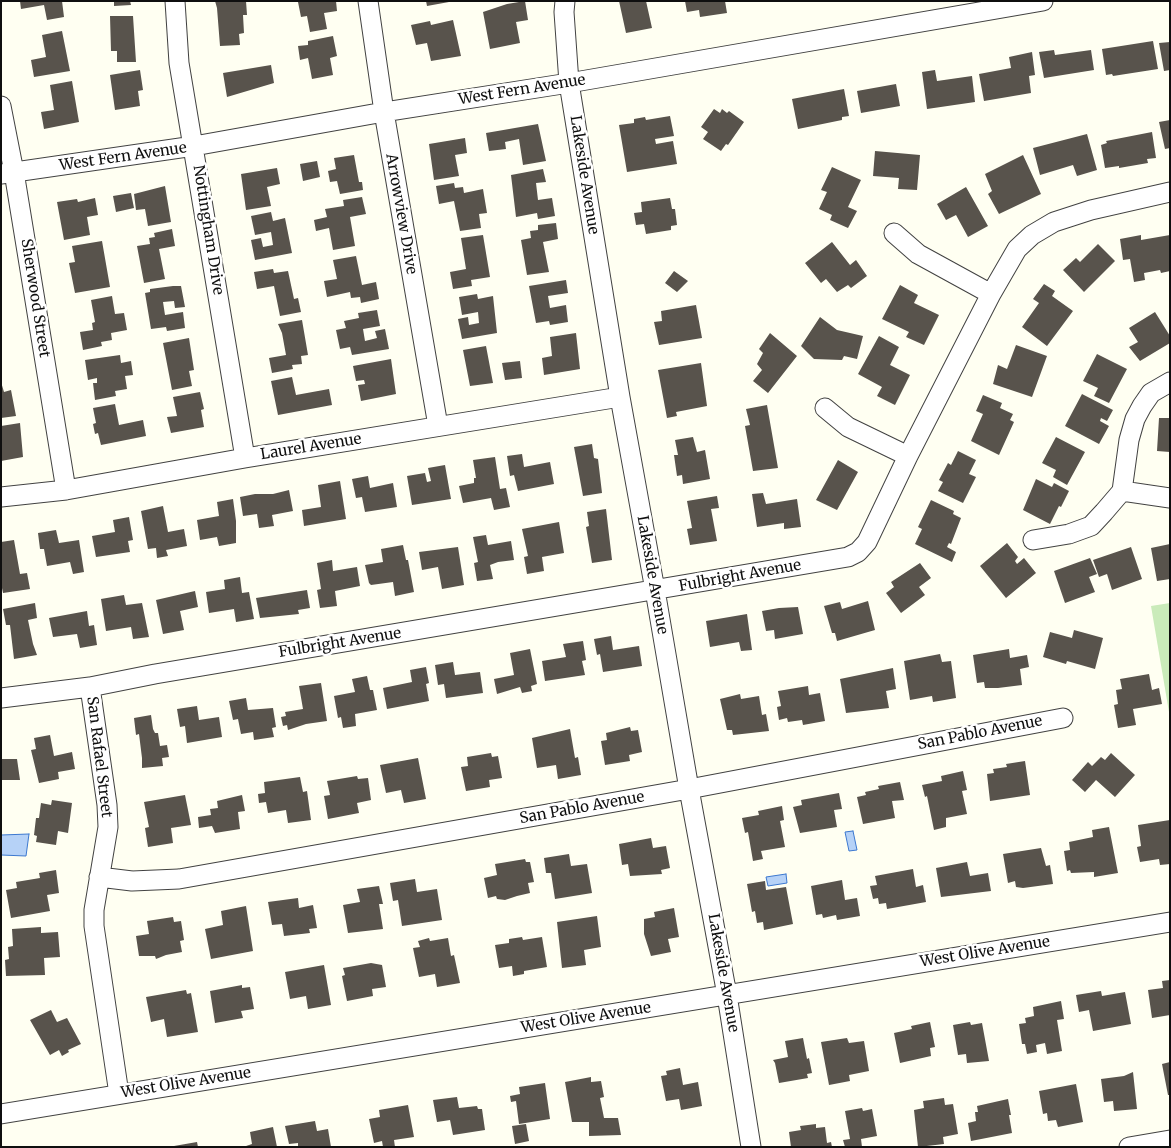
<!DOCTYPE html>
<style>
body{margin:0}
#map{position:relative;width:1171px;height:1148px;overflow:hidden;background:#fffff2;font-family:Merriweather,serif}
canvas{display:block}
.frame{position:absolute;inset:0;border:2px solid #0f0f0f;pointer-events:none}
</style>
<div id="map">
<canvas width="1171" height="1148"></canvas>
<div class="frame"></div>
</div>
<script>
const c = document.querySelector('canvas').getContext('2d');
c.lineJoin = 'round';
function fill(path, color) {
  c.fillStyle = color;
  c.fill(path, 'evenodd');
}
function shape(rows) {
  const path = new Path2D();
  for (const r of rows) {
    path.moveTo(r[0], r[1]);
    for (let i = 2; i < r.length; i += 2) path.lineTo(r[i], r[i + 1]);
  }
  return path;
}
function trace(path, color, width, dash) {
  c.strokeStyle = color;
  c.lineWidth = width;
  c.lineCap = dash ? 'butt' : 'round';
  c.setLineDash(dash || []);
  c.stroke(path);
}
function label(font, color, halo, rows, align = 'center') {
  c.font = font + ' Merriweather,serif';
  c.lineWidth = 5;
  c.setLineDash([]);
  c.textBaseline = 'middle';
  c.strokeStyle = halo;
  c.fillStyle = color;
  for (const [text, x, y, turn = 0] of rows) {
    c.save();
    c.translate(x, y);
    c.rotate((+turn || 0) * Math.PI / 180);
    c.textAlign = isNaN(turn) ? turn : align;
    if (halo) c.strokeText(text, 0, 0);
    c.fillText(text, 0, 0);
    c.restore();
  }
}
fill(shape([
 [1170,603,1170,718,1151,606]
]), '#caebba');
const water = shape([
 [853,831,857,850,849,851,845,832,853,831],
 [29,834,26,856,1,855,1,835,29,834],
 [786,874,787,883,768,886,766,877,786,874]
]);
fill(water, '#b6d2f7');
trace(water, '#3c78cf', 1);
fill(shape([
 [20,1,62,1,64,17,47,20,44,5,21,9],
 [114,1,130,1,131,5,114,6],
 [215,1,246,1,247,15,243,15,244,33,239,34,240,45,220,46,217,8],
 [303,1,336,1,337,11,324,13,327,29,310,32,307,16,301,17,298,2],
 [426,1,449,1,449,2,427,6],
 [525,1,528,20,516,22,520,43,490,49,483,12,507,4],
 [619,1,646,1,652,28,626,33],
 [685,1,725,1,727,13,700,17,699,10,687,12],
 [110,16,133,16,136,62,117,62,117,51,111,51],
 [453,20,461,56,431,61,427,43,416,45,411,25,430,21,431,25],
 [62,31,70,71,34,77,31,60,46,57,42,35],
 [333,36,337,56,330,58,333,75,312,79,308,58,300,60,298,46,308,45,308,41],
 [1153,41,1158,69,1113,76,1112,74,1106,75,1102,49],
 [1170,42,1170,70,1164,71,1159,43],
 [1054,50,1055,55,1091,50,1094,70,1044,78,1039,52],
 [1032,52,1035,75,1029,76,1031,93,984,101,979,74,1011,68,1009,57],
 [271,65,274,83,227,97,223,73],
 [140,70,143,90,138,91,140,106,115,110,110,75],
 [935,70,937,81,972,76,975,102,927,109,922,72],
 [72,81,79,122,44,129,41,112,54,110,50,85],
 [896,84,900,106,861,113,857,91],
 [844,89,849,116,842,117,842,120,798,129,792,99],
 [714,109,720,113,722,109,727,113,729,111,744,122,728,145,726,144,721,151,703,139,708,132,701,127],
 [670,116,674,136,655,139,656,144,673,141,677,164,627,172,619,125,634,123,634,119,645,117,646,120],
 [1170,120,1170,148,1165,149,1159,122],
 [538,124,546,161,523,165,519,139,505,142,506,149,489,151,486,133],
 [1152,132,1156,158,1147,159,1148,163,1119,168,1119,166,1105,168,1101,145,1107,143,1106,141],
 [1087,134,1097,170,1077,176,1073,165,1040,175,1033,148],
 [465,138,467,153,455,155,459,176,434,180,429,144],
 [875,151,920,155,917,190,898,189,899,178,873,176],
 [354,155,359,182,362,182,363,190,340,194,337,181,330,182,328,171,336,169,334,158],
 [1023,155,1041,194,999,214,988,194,992,191,985,174],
 [317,161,320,177,303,181,300,164],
 [832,167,861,180,848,207,857,211,848,228,830,220,832,215,819,209,827,192,821,190],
 [277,168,280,184,267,187,271,206,246,210,241,174],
 [543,169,546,182,536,183,538,200,552,198,555,216,538,219,537,213,516,217,511,175],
 [454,183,455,188,463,187,464,193,483,189,487,213,479,214,481,228,460,231,454,201,439,204,436,186],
 [165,186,171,222,148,226,145,209,136,210,134,194],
 [966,187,988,226,968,237,956,215,946,220,937,204],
 [131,193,134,208,116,212,113,196],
 [362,197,366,214,350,217,355,246,333,250,329,228,316,231,314,220,327,217,325,209,344,206,343,200],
 [95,198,98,215,87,217,90,235,64,240,57,202,77,199,78,202],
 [670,198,672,209,675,209,677,225,671,226,671,230,646,234,644,224,636,225,634,213,642,212,641,202],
 [271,212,273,221,285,218,292,253,255,260,251,240,261,238,263,247,273,245,271,232,255,235,251,216],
 [556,223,558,239,543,242,549,272,527,275,521,240,531,238,530,231,538,230,538,225],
 [172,229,175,246,159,249,165,279,144,283,137,246,150,244,149,238,155,237,154,233],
 [483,235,490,277,471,280,472,286,453,289,450,272,466,269,461,238],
 [1141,235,1141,240,1170,235,1170,271,1161,273,1160,270,1144,273,1145,280,1134,282,1130,259,1123,260,1120,239],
 [102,241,110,287,75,293,69,263,75,262,72,246],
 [832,242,850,265,856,260,867,276,851,288,848,285,837,292,826,279,821,283,805,263],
 [1098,244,1115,261,1084,292,1063,270,1076,258,1080,262],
 [356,256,362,285,376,282,379,299,361,303,360,297,351,298,350,292,327,297,324,281,337,279,333,260],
 [273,269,274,273,288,271,294,299,298,298,301,312,280,316,274,286,257,289,254,272],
 [674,271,688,281,677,292,665,283],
 [566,280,568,293,548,296,550,308,566,305,568,322,550,325,549,321,536,323,529,286],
 [1044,284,1055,291,1052,296,1073,311,1047,346,1022,327,1039,303,1033,299],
 [900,285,918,295,914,303,939,315,924,345,906,337,909,332,882,319],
 [173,286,181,286,185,307,175,308,174,301,163,302,165,315,183,312,185,328,167,331,166,327,151,329,145,293,150,292,150,289],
 [477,294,478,299,493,296,497,333,462,339,458,319,468,317,469,325,479,323,478,312,462,315,459,297],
 [112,296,115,314,124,313,127,330,111,333,112,340,101,342,102,346,83,350,80,332,93,330,92,323,95,322,91,300],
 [696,305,702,338,659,345,654,322,662,321,661,311],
 [377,310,380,326,363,329,365,341,377,338,375,331,385,329,389,349,352,355,350,347,340,349,336,330,346,328,344,321,359,318,358,313],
 [1155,312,1170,336,1170,343,1140,361,1129,347,1138,342,1129,328],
 [820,317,837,330,863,336,857,359,844,356,842,360,814,359,801,346],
 [302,320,308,355,301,356,302,364,292,365,293,369,272,373,269,358,286,355,282,333,278,324],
 [576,333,580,369,544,375,542,358,552,356,550,337],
 [770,333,797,356,768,393,753,381,762,370,757,364,763,353,759,349],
 [879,336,899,347,890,365,910,375,895,405,877,396,882,387,858,374],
 [189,338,194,370,189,371,192,386,172,390,163,343],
 [1016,345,1047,356,1032,397,993,384,998,365,1007,369],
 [486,346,493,383,470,386,463,350],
 [1097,354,1127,369,1109,403,1094,396,1098,388,1083,381],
 [120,355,121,363,131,361,133,375,125,376,127,389,115,391,116,396,95,400,93,383,97,383,97,378,88,380,85,360],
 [391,359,396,394,361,401,358,385,365,384,364,380,356,381,353,366],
 [520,361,522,378,505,380,502,363],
 [701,363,707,406,676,412,677,416,667,418,658,370],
 [292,377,296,395,329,389,332,405,278,415,271,381],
 [1,382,4,392,11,390,16,416,1,418],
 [200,392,204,409,201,410,204,427,171,433,167,417,177,416,173,397],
 [1082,394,1113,410,1107,421,1101,418,1100,421,1109,426,1099,444,1065,426],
 [983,395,1002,403,1000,408,1013,414,1010,420,1014,422,999,455,971,441,983,414,976,411],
 [115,404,119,425,143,420,146,436,101,445,98,433,95,434,93,424,96,423,93,408],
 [767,405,778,468,753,471,745,426,750,425,746,409],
 [1159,418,1170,418,1170,452,1157,451],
 [20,423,23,457,1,461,1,426],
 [693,437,697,452,705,450,710,479,683,484,682,475,677,476,674,455,678,455,675,440],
 [1056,437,1085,452,1067,485,1053,477,1056,470,1042,463],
 [592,444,594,458,598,459,602,493,583,496,574,447],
 [958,451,976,460,969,474,976,477,963,503,938,491,943,482,939,480,948,463,951,465],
 [522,454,524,467,550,462,554,484,518,491,514,475,510,476,507,456],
 [495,457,500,489,506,488,510,507,494,510,491,498,463,503,459,486,474,483,474,478,476,478,473,460],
 [838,460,858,472,837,510,816,500],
 [445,465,451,499,412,505,407,476,425,473,427,482,431,481,428,468],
 [368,476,370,488,393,483,397,507,365,512,362,497,356,498,352,479],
 [1036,479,1052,487,1054,483,1069,491,1061,507,1059,506,1050,524,1023,510],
 [340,481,346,519,304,526,302,510,321,507,318,485],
 [289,490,293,511,272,515,274,526,259,528,257,514,243,516,240,497,255,494,273,494],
 [763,493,766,504,797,499,801,527,784,529,784,523,757,527,752,494],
 [717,496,719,508,711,509,717,541,690,545,687,529,692,528,687,501],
 [233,499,236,521,236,543,219,546,217,537,200,540,197,520,219,516,217,502],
 [931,500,954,511,953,514,961,518,951,544,949,543,947,547,956,552,952,562,915,544,922,529,918,527],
 [163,506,168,532,184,529,187,546,166,550,168,556,157,558,156,548,148,549,141,511],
 [606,509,612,560,592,563,586,527,589,526,587,512],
 [129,517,133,540,128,541,130,552,96,557,92,536,115,532,113,520],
 [559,522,564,553,542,557,544,571,527,574,524,557,528,556,522,529],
 [56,530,59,543,79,540,84,572,73,574,70,562,47,566,44,549,40,549,38,533],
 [486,535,488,545,511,541,514,560,498,562,490,565,493,579,477,581,474,563,478,562,473,537],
 [14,540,20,574,27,573,30,589,3,593,1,583,1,542],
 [1007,543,1018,557,1015,561,1017,564,1024,558,1036,573,1006,598,980,566],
 [1170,544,1170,579,1157,581,1151,548],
 [403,545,406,560,408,560,414,592,395,596,393,582,371,585,369,583,365,565,383,562,381,549],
 [458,547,464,585,442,589,438,567,422,570,419,552],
 [1131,547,1142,579,1112,590,1107,574,1099,577,1093,560],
 [1090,558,1097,574,1089,577,1095,592,1065,603,1054,571],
 [332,560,333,571,357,567,360,586,335,591,337,606,320,608,317,590,321,589,317,563],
 [920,563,931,578,919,587,925,595,901,613,886,593,894,587,891,582],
 [240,577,242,593,249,592,254,619,236,622,234,609,209,613,206,592,225,589,224,580],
 [307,590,310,608,298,610,299,614,260,618,256,598],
 [195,591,198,607,180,611,184,630,163,634,156,600],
 [124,595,126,605,142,603,149,637,133,639,131,627,106,631,101,599],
 [868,601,875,630,837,641,835,633,832,633,824,606,840,602,842,609],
 [35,603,37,618,28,620,33,644,37,655,14,659,10,625,6,625,3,609],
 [798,607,803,634,775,639,774,630,766,631,762,611,779,608],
 [87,611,89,626,94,625,97,645,80,648,77,634,53,637,49,618],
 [747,614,752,650,741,651,739,642,710,647,706,621],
 [1074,630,1103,638,1095,669,1067,661,1066,664,1043,657,1050,632,1072,638],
 [611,636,613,650,639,646,642,666,603,672,600,654,597,655,594,639],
 [583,641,586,660,582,661,585,675,545,681,542,661,566,657,563,644],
 [530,649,537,684,531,686,532,691,522,693,520,687,497,694,494,679,514,675,510,653],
 [1009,649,1010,658,1027,655,1029,667,1020,669,1022,685,998,688,985,688,984,682,977,683,973,655],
 [940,654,942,662,951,661,956,698,933,702,932,696,910,700,904,661],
 [453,662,455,675,480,672,483,693,446,698,444,684,438,685,435,665],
 [426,667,429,683,426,684,429,701,387,709,383,688,412,682,410,670],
 [893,668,896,689,886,691,889,708,846,713,840,679],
 [1149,674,1152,690,1159,688,1162,704,1133,709,1136,725,1118,728,1114,705,1118,704,1116,690,1122,689,1120,679],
 [367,676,370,690,373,690,377,710,355,714,356,726,343,728,341,717,338,718,334,696,355,692,352,679],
 [321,683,327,721,306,724,288,730,287,725,283,726,281,717,286,716,285,712,303,709,299,686],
 [808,686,809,695,820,693,825,721,803,725,802,720,788,722,787,718,779,720,777,707,781,706,778,691],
 [740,694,741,699,759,696,762,715,766,714,769,731,733,735,732,730,727,730,720,699],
 [246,698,248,710,273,708,276,727,272,728,274,737,254,740,253,732,241,734,238,719,233,720,229,701],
 [197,706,199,720,219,717,222,737,187,743,185,726,180,727,177,709],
 [151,715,153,729,155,733,158,733,160,746,167,745,169,757,162,758,163,766,142,768,142,758,139,734,136,735,134,718],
 [630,727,631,731,638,730,642,752,629,755,630,761,605,765,601,741,607,740,606,733],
 [570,729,575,758,578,757,581,775,558,779,556,765,537,768,532,738],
 [50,735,54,756,72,752,75,769,58,772,59,779,39,783,31,750,36,749,34,738],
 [491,753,492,757,498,756,502,778,489,780,490,787,466,791,461,767,468,766,467,757],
 [1111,753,1135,775,1115,797,1096,780,1085,792,1072,780,1088,762,1092,766,1101,757,1105,760],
 [418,758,426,799,404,803,401,790,386,793,380,765],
 [1,759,17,759,20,780,1,780],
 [1025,761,1030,795,990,801,987,774,994,773,993,769,1007,767,1006,764],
 [963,771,967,790,962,791,967,814,946,818,946,827,934,830,927,796,925,797,922,785,942,781,941,776],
 [357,776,358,779,368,778,371,800,357,803,359,813,328,819,324,796,330,795,327,781],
 [300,777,303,792,307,791,311,820,288,823,286,810,268,813,266,802,259,803,258,794,265,793,264,782],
 [900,782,904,800,892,801,895,818,863,824,857,797,866,795,865,792,879,789,878,786],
 [839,793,842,809,834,810,837,827,800,833,793,807,802,805,801,800],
 [185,795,191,825,171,828,173,843,148,847,145,828,149,827,144,802],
 [242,795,245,811,238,812,240,829,215,833,212,826,199,828,198,817,211,815,210,809,218,808,217,801],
 [52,800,72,803,68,833,58,831,56,845,36,842,37,836,34,835,36,818,39,818,41,803,51,805],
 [782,806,784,820,780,821,785,847,761,851,763,859,753,861,748,832,745,833,742,818,759,815,758,811],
 [1170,820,1170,864,1160,865,1159,859,1140,862,1137,847,1141,846,1138,825],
 [1109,827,1118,873,1094,877,1094,872,1071,873,1070,870,1067,871,1064,851,1070,850,1069,842,1093,837,1092,830],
 [651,838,653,848,666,846,670,868,661,870,662,874,630,876,628,864,622,865,619,844],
 [1041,848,1046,866,1050,865,1053,884,1023,888,1016,887,1015,881,1008,883,1003,854],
 [569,854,571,866,587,864,592,893,555,899,551,873,546,873,544,858],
 [525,859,526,862,530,862,534,882,528,883,530,893,517,896,505,900,497,899,496,896,488,898,484,878,497,875,495,864],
 [967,862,970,876,988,873,991,891,941,897,936,868],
 [913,869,916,887,923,885,926,902,887,909,886,903,879,904,878,898,873,899,870,886,877,885,875,876],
 [56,870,59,893,47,895,50,911,11,918,6,890,17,888,16,882,40,878,39,873],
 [415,879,417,892,437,889,442,920,402,926,398,900,393,901,390,883],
 [842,880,845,900,857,898,860,916,837,920,836,915,823,918,822,914,816,915,811,886],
 [765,881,766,890,786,887,793,924,764,930,763,922,757,923,755,911,752,912,747,884],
 [379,886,383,904,379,904,383,929,348,933,343,905,360,902,357,889],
 [298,898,299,908,313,905,317,928,309,929,310,933,284,936,282,924,272,925,268,902],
 [246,906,253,951,211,959,205,929,223,925,221,911],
 [674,908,679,937,668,939,671,952,651,956,644,934,644,919,655,917,654,912],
 [597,916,601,947,584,950,586,965,562,968,557,922],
 [173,917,174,922,181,921,184,940,180,941,182,952,166,955,156,959,155,956,139,956,136,936,149,934,147,921],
 [41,927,41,933,58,932,60,957,44,958,45,975,6,976,5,960,9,959,8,947,13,946,12,929],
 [522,937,523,940,542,937,547,967,524,971,524,974,513,976,512,966,499,968,495,945,509,943,509,939],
 [429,938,430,941,448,938,451,956,454,955,460,983,437,987,435,974,419,977,413,948,420,947,418,941],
 [371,963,382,965,386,987,372,989,373,996,347,1001,342,976,345,975,343,968],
 [324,965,331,1005,308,1009,306,996,290,999,285,972],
 [1170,980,1170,1015,1152,1018,1148,990,1163,988,1162,981],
 [242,985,242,988,250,987,254,1009,241,1011,243,1018,215,1023,210,991],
 [186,990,187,994,191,993,198,1032,167,1037,164,1019,151,1022,146,997],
 [1101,991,1102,996,1125,992,1131,1024,1093,1031,1089,1010,1079,1012,1076,995],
 [1061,1001,1064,1019,1057,1020,1062,1051,1047,1054,1045,1043,1036,1045,1037,1052,1027,1054,1025,1044,1022,1044,1019,1024,1026,1023,1025,1018,1034,1016,1033,1007],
 [51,1010,57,1022,67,1018,81,1044,68,1050,69,1052,62,1056,59,1050,50,1055,30,1020],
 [930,1022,935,1047,930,1048,931,1056,900,1063,894,1033,912,1029,911,1026],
 [970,1022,971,1025,982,1023,989,1061,967,1063,966,1054,958,1055,953,1025],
 [803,1038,807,1059,809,1058,812,1073,807,1074,808,1078,779,1083,775,1063,773,1060,788,1057,785,1041],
 [847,1038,849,1043,864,1041,869,1071,849,1075,850,1081,829,1085,821,1042],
 [1170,1062,1170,1095,1168,1095,1162,1064],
 [680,1068,683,1085,698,1082,702,1106,681,1110,679,1099,666,1101,661,1076,667,1075,666,1071],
 [1133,1072,1137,1109,1114,1111,1113,1101,1104,1102,1101,1079,1124,1076],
 [591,1077,591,1082,601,1081,604,1097,600,1098,604,1118,618,1118,621,1135,589,1136,589,1122,572,1122,565,1082],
 [545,1083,550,1119,519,1124,516,1101,511,1102,510,1096,520,1094,519,1087],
 [1076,1084,1083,1122,1058,1127,1056,1120,1048,1121,1047,1113,1043,1114,1039,1091],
 [457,1097,459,1108,477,1106,478,1109,482,1109,485,1130,453,1135,450,1120,437,1122,433,1100],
 [944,1098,945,1105,953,1104,958,1134,943,1137,944,1144,918,1147,914,1110,924,1108,923,1101],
 [1008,1099,1011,1115,1009,1115,1012,1133,971,1141,968,1123,976,1121,975,1112,978,1112,977,1106],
 [408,1105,414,1137,394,1140,395,1147,383,1147,382,1141,374,1143,369,1119,380,1117,379,1110],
 [862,1108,863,1111,872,1109,877,1136,861,1139,862,1147,845,1147,843,1140,850,1139,845,1111],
 [315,1121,317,1131,328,1129,331,1147,298,1147,298,1143,289,1144,285,1126],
 [526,1124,529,1141,515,1144,512,1126],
 [816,1124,816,1128,825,1127,827,1143,831,1142,832,1147,791,1147,789,1132,801,1130,800,1126],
 [273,1127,277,1147,243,1147,252,1144,250,1132],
 [197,1142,198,1147,174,1147,174,1146]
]), '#58534c');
const minor = shape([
 [175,1,179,63,245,458],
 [368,1,384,112,438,426],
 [565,1,564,12,569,83,620,397,655,590,689,789,727,995,751,1147],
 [1,106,14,172,66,490],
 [1,174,194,146,384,112,569,83,1043,1],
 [894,233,918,254,991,294],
 [825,408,848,427,908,456],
 [1122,491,1170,498],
 [1,497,66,490,245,458,620,397],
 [1033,540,1069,534,1091,526,1104,512,1122,491,1129,440,1135,419,1142,406,1151,393,1170,382],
 [90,687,155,674,848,557,858,552,867,542,908,456,991,294,1017,249,1032,235,1054,222,1091,210,1170,192],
 [1,698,90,687,107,805,108,827,94,910,94,926,119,1094],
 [99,877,132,881,179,879,689,789,1063,718],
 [1,1114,1170,922],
 [1129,1147,1170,1140]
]);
trace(minor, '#424242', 21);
trace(minor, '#fff', 19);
label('15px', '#0f0f0f', '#fff', [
 ["West Fern Avenue",522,90,-9],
 ["West Fern Avenue",123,157,-8],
 ["Lakeside Avenue",584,175,81],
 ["Arrowview Drive",401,214,80],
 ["Nottingham Drive",208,230,81],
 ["Sherwood Street",35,298,81],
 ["Laurel Avenue",311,447,-9],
 ["Lakeside Avenue",652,575,80],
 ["Fulbright Avenue",740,576,-10],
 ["Fulbright Avenue",340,643,-9],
 ["San Pablo Avenue",980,733,-11],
 ["San Rafael Street",99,757,83],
 ["San Pablo Avenue",582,808,-10],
 ["West Olive Avenue",985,952,-9],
 ["Lakeside Avenue",723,973,80],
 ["West Olive Avenue",586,1018,-9],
 ["West Olive Avenue",186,1083,-9]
]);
</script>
